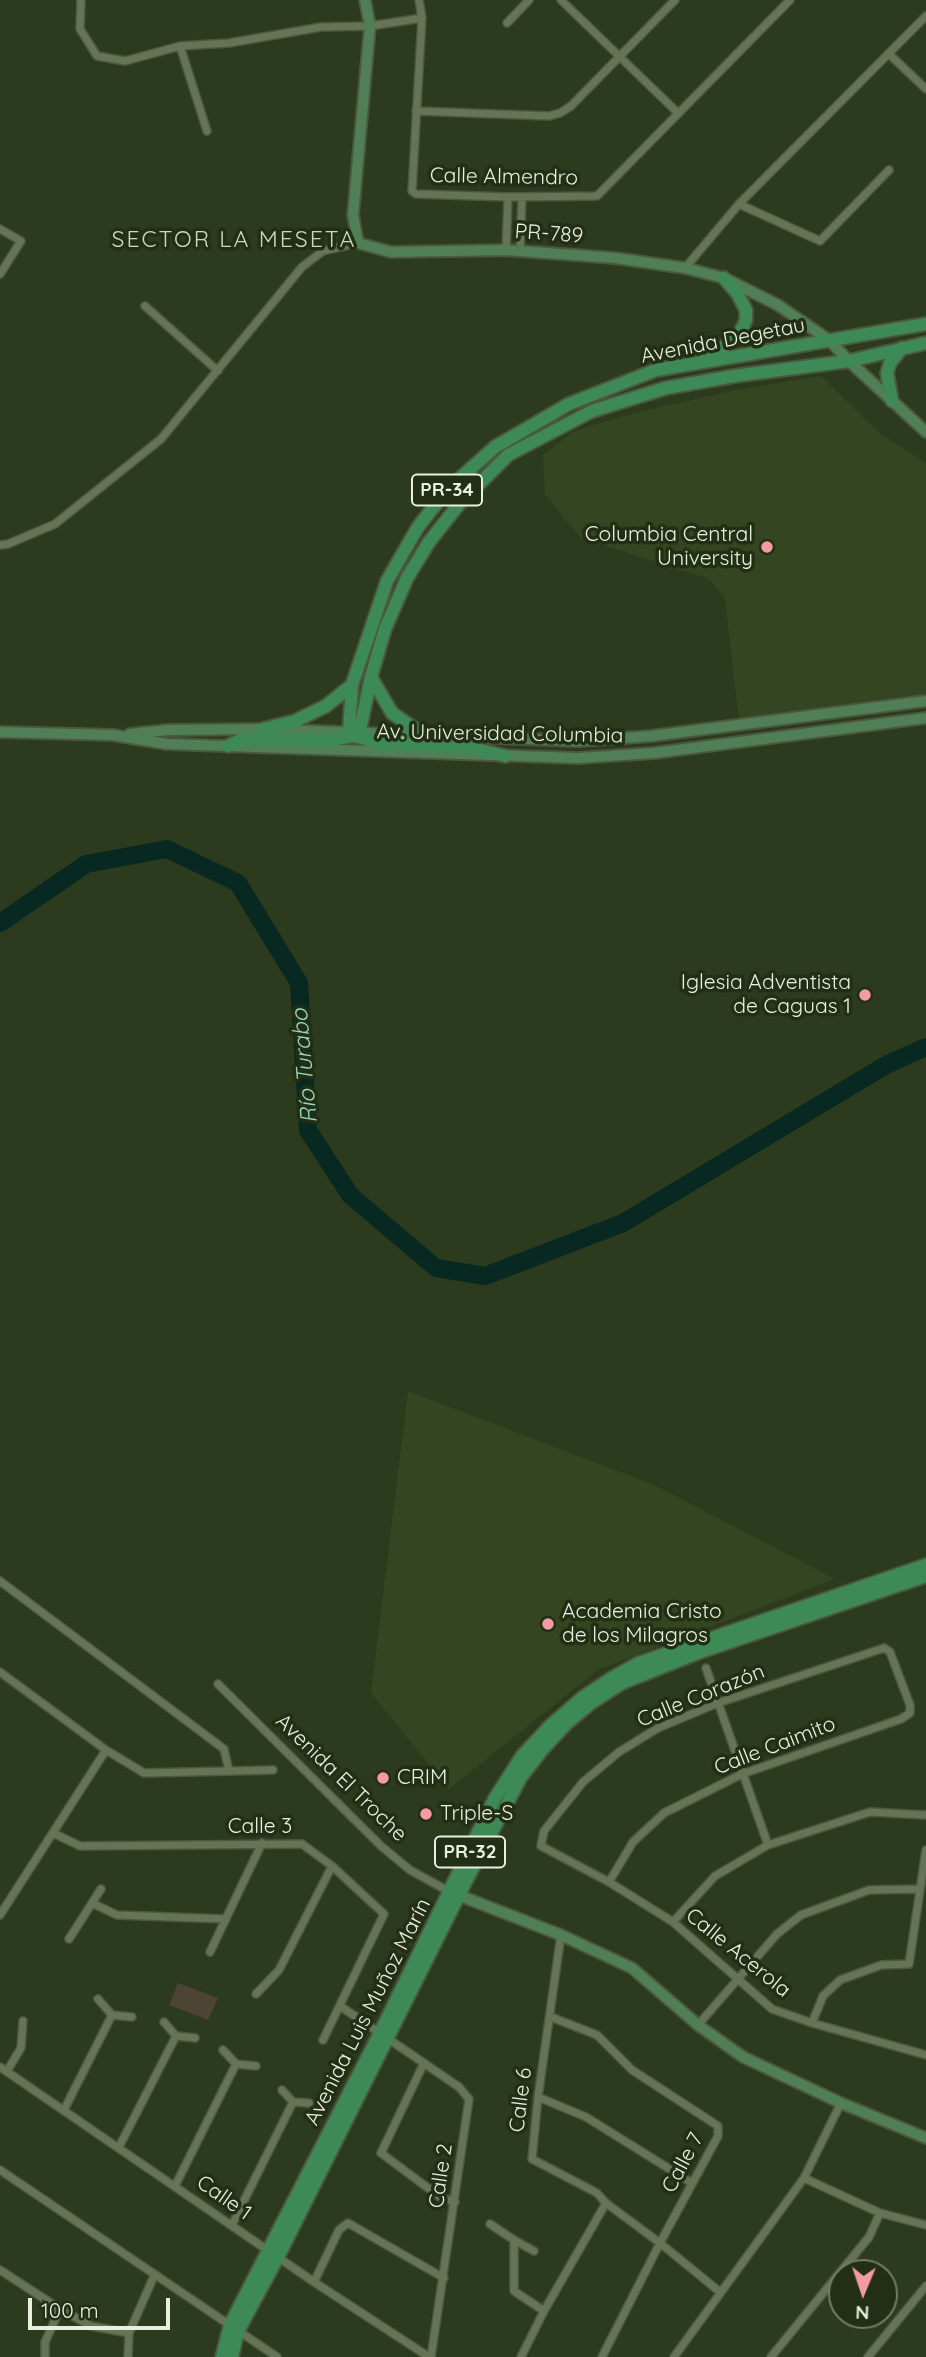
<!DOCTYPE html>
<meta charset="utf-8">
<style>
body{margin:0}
#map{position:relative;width:926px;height:2357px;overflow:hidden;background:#2c3a1e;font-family:Quicksand,sans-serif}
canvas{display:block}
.north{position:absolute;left:828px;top:2259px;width:70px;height:70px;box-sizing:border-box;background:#222f14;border:2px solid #717c65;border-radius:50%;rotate:182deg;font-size:19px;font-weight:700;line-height:28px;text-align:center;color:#e7f0df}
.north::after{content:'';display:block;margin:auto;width:24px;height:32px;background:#f49aa3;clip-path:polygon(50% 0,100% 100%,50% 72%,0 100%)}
.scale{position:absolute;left:28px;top:2298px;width:142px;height:32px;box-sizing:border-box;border:4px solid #e7f0df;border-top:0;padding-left:9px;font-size:21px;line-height:24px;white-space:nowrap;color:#e7f0df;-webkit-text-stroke:5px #222f14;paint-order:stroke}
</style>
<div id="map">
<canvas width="926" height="2357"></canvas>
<div class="north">N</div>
<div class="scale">100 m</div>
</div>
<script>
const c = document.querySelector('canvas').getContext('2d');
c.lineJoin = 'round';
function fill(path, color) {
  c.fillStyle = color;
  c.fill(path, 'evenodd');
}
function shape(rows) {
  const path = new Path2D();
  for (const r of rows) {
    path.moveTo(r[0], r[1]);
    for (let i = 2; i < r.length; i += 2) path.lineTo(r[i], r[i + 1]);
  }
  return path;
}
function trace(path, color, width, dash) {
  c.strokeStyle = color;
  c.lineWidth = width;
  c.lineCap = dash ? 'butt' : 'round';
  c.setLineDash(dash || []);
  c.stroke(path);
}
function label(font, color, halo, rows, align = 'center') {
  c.font = font + ' Quicksand,sans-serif';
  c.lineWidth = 7;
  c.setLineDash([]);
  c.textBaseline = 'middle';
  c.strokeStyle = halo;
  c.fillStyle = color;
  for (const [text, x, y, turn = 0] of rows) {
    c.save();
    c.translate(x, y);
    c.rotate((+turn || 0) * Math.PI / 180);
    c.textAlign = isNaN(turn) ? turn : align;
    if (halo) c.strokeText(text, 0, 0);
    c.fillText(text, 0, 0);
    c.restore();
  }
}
fill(shape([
 [821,376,881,434,926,463,926,698,739,722,725,599,709,579,581,538,545,495,543,455,574,431,638,412,736,390],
 [408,1391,652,1484,835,1579,598,1670,449,1789,371,1693]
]), '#344522');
fill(shape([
 [178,1983,218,1998,208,2020,169,2005]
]), '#4e4433');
trace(shape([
 [0,923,86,864,167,849,238,883,299,983,308,1130,350,1195,436,1268,485,1276,623,1223,886,1065,926,1047]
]), '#072922', 18);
const street = shape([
 [81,0,80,29,97,56,125,61,180,46,229,43,321,27,370,26,422,18],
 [419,0,422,18,412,191,416,194,508,197,597,196,790,0],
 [561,0,678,113],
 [507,23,529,0],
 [180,46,207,131],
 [889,54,926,89],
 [416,111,549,116,560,113,571,106,675,0],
 [739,204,820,241,889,170],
 [0,229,21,241,0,274],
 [506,250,508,197],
 [520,251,522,197],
 [685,268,739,204,926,16],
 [145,306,218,371],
 [0,545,8,544,55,524,161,439,302,267,323,251,358,243],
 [0,1581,224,1749,229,1771],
 [706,1668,768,1845],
 [0,1672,106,1750,144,1773,273,1770],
 [218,1684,381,1846,410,1870,450,1892],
 [53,1833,80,1846,302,1844,332,1866,384,1914,323,2040],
 [609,1882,633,1842,664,1813,742,1774,901,1719,910,1713,910,1705,890,1652,884,1648,718,1703,658,1728,619,1752,583,1782,544,1831,541,1846,609,1882,673,1922,772,2009,812,2023,926,2055],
 [92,1903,117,1915,226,1919],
 [0,1915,106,1750],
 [673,1922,715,1876,768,1845,870,1812,926,1815],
 [561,1935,538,2097,532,2159,597,2193,606,2203,660,2243,720,2292],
 [69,1939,101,1889],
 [210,1952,262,1843],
 [256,1994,279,1970,332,1866],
 [98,1999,112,2015,132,2017],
 [340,2006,459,2087,469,2099,431,2357],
 [551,2017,597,2035,632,2070,718,2126,718,2136,660,2243,602,2357],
 [164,2022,176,2036,195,2038],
 [812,2023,823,1996,840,1980,881,1965,909,1964,926,1850],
 [698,2025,777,1934,801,1915,869,1890,920,1889],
 [223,2050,236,2064,256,2066],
 [424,2063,381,2153,440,2197,455,2202],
 [0,2067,314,2282,429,2357],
 [7,2071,21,2048,23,2021],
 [282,2090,293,2102,309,2103],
 [538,2097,586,2117,692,2183],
 [64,2110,112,2015],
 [119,2147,176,2036],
 [0,2170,277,2357],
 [804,2178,880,2213,926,2225],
 [175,2186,236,2064],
 [490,2224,514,2240,514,2291,544,2311],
 [232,2225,293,2102],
 [514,2240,534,2251],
 [0,2270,60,2309,91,2326,129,2333],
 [314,2282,339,2230,348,2223,444,2278],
 [45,2357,45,2342,60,2309],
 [128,2357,129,2333,154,2276],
 [521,2357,544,2311,606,2203],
 [674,2357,804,2178,841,2103],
 [771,2357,869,2237,880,2213],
 [868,2357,926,2286]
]);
const secondary = shape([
 [365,0,370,26,353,215,358,243,391,252,506,250,615,258,685,268,724,278,778,305,829,340,849,361,926,432],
 [0,732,113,735,167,744,578,758,654,753,926,718],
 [130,734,168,730,263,729,579,741,651,736,926,701],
 [453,1893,561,1935,632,1968,698,2025,743,2057,841,2103,926,2138]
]);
const primary = shape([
 [705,356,721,349,732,340,740,333,746,320,746,310,737,293,724,278],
 [892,401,887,373,890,363,902,348],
 [371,677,392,713,415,729,440,737],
 [263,729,295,721,326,706,352,685],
 [228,746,240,740,252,739,330,740,359,735,371,677,385,629,407,578,429,542,460,503,508,455,592,411,666,388,734,376,849,361,926,343],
 [505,756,468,747,382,744,355,736,349,733,352,685,387,581,418,527,448,489,495,447,569,404,656,370,926,324],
 [222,2357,230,2325,380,2033,495,1798,522,1756,550,1726,582,1698,612,1678,639,1663,926,1565],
 [232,2357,238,2331,278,2257,467,1879,521,1777,542,1750,567,1723,591,1703,622,1683,700,1652,926,1576]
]);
trace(street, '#4b573e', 10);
trace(secondary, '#4b573e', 14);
trace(primary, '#4b573e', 16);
trace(street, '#647455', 7);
trace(secondary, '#517f55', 10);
trace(primary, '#3e8a56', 12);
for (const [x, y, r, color] of [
 [767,547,7,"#f49aa3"],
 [865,995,7,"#f49aa3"],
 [548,1624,7,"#f49aa3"],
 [383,1778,7,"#f49aa3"],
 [426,1814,7,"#f49aa3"]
]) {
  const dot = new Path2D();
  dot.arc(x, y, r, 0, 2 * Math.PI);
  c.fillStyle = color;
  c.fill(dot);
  trace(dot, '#222f14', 2.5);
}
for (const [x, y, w] of [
 [447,490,70],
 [470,1852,70]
]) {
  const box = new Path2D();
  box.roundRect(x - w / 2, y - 15.5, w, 31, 5);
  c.fillStyle = '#222f14';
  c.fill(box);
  trace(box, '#e7f0df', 2);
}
label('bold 19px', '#e7f0df', null, [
 ["PR-34",447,490],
 ["PR-32",470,1852]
]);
label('21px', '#e7f0df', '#222f14', [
 ["Calle Almendro",504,177,1],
 ["PR-789",549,234,4],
 ["Avenida Degetau",723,341,-11],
 ["Av. Universidad Columbia",500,734,1],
 ["Calle Corazón",701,1696,-22],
 ["Calle Caimito",775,1746,-21],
 ["Avenida El Troche",341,1778,44],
 ["Calle 3",260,1827],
 ["Calle Acerola",738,1953,39],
 ["Avenida Luis Muñoz Marín",368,2012,-63],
 ["Calle 6",521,2100,-83],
 ["Calle 7",683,2163,-62],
 ["Calle 2",441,2176,-82],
 ["Calle 1",224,2198,35]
]);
label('21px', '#e7f0df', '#222f14', [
 ["Columbia Central",753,535,"right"],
 ["University",753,559,"right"],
 ["Iglesia Adventista",851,983,"right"],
 ["de Caguas 1",851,1007,"right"],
 ["Academia Cristo",562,1612],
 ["de los Milagros",562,1636],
 ["CRIM",397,1778],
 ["Triple-S",440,1814]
], 'left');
c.letterSpacing = '2px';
label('23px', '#c8dab8', '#222f14', [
 ["SECTOR LA MESETA",234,240]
]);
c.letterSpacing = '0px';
label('italic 23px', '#96d8c6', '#222f14', [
 ["Río Turabo",305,1066,-95]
]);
</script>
